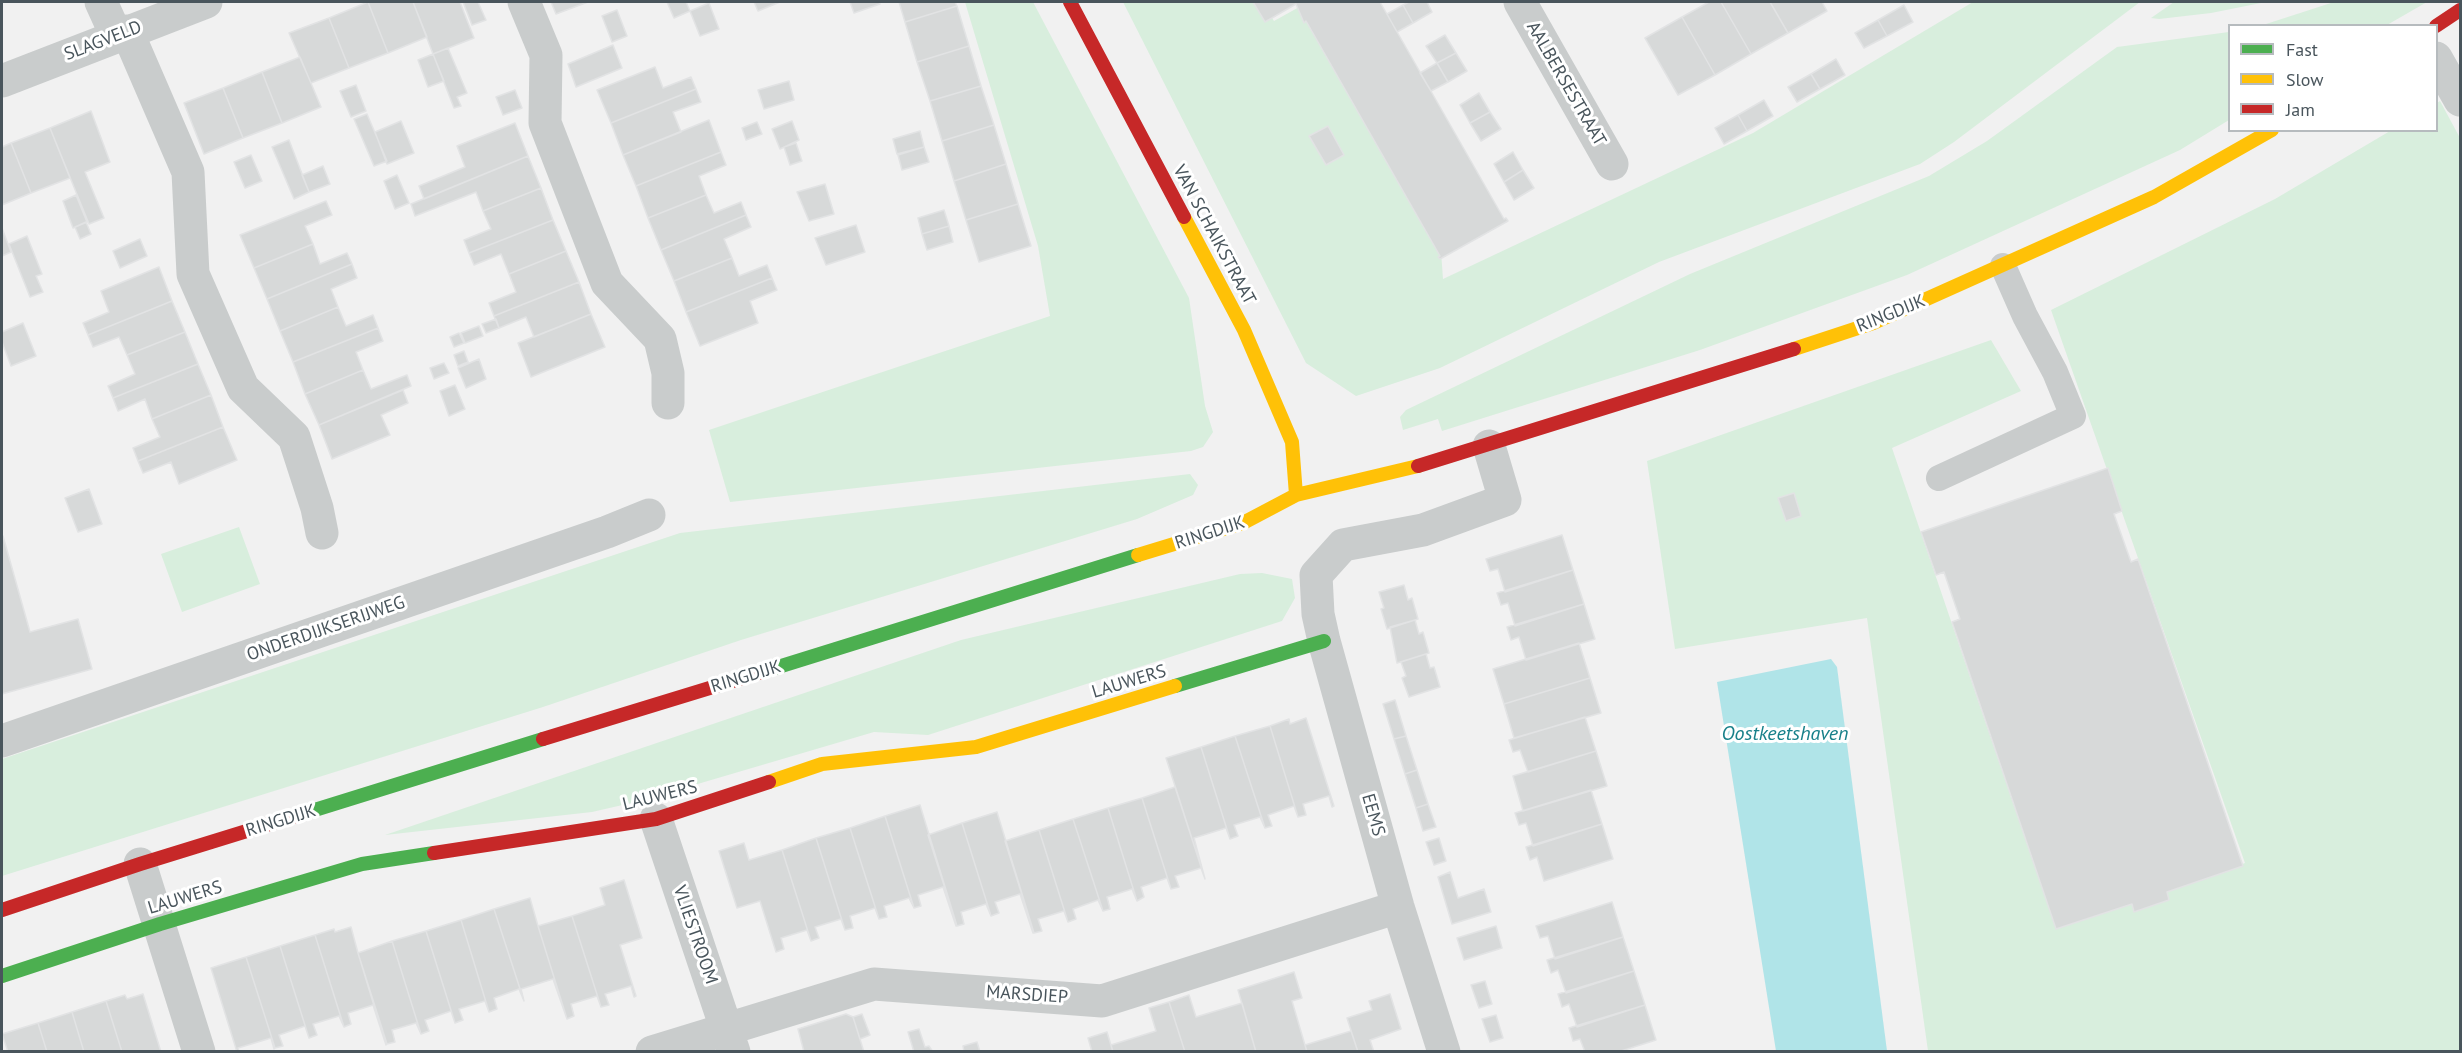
<!DOCTYPE html>
<style>
body{margin:0}
#map{position:relative;width:2462px;height:1053px;overflow:hidden;background:#f1f1f1;font-family:"PT Sans",sans-serif}
canvas{display:block}
.frame{position:absolute;inset:0;border:3px solid #49555c;pointer-events:none}
.legend{position:absolute;left:2228px;top:24px;width:210px;height:108px;box-sizing:border-box;background:#fff;border:2px solid #b6bbbe;margin:0;padding:8px 10px;list-style:none;font-size:18px;color:#49555c}
.legend li{display:flex;align-items:center;gap:12px;height:30px}
.legend b{width:30px;border:2px solid #b6bbbe}
</style>
<div id="map">
<canvas width="2462" height="1053"></canvas>
<div class="frame"></div>
<ul class="legend">
<li><b style="height:8px;background:#4caf50"></b>Fast</li>
<li><b style="height:8px;background:#ffc107"></b>Slow</li>
<li><b style="height:8px;background:#c62828"></b>Jam</li>
</ul>
</div>
<script>
const c = document.querySelector('canvas').getContext('2d');
c.lineJoin = 'round';
function fill(path, color) {
  c.fillStyle = color;
  c.fill(path, 'evenodd');
}
function shape(rows) {
  const path = new Path2D();
  for (const r of rows) {
    path.moveTo(r[0], r[1]);
    for (let i = 2; i < r.length; i += 2) path.lineTo(r[i], r[i + 1]);
  }
  return path;
}
function trace(path, color, width, dash) {
  c.strokeStyle = color;
  c.lineWidth = width;
  c.lineCap = dash ? 'butt' : 'round';
  c.setLineDash(dash || []);
  c.stroke(path);
}
function label(font, color, halo, rows, align = 'center') {
  c.font = font + ' "PT Sans",sans-serif';
  c.lineWidth = 6;
  c.setLineDash([]);
  c.textBaseline = 'middle';
  c.strokeStyle = halo;
  c.fillStyle = color;
  for (const [text, x, y, turn = 0] of rows) {
    c.save();
    c.translate(x, y);
    c.rotate((+turn || 0) * Math.PI / 180);
    c.textAlign = isNaN(turn) ? turn : align;
    if (halo) c.strokeText(text, 0, 0);
    c.fillText(text, 0, 0);
    c.restore();
  }
}
fill(shape([
 [965,2,1033,2,1189,298,1205,406,1213,432,1203,447,1191,451,730,502,709,430,1050,316,1038,246],
 [1123,2,1262,2,1274,21,1301,6,1441,251,1443,279,1753,133,1973,2,2140,2,1954,142,1920,164,1659,262,1440,368,1356,396,1306,363],
 [2174,2,2266,2,2211,13,2159,19,2151,18],
 [2334,2,2427,2,2387,25,2263,25],
 [2229,32,2229,120,2180,150,1907,275,1700,350,1442,431,1438,419,1403,430,1400,417,1406,410,1690,274,1929,176,1987,141,2117,47],
 [2440,101,2460,138,2460,1051,1928,1051,1867,618,1675,649,1647,461,1991,340,2021,391,1892,448,2056,929,2245,863,2051,310,2275,199,2390,131,2436,130,2437,103],
 [1190,474,1198,485,1193,495,1137,519,741,640,543,707,2,876,2,759,680,533],
 [239,527,260,584,182,612,161,554],
 [1262,573,1292,579,1295,598,1282,621,928,735,874,732,640,801,592,812,385,835,961,640,1240,574]
]), '#d8eedd');
fill(shape([
 [1831,659,1837,667,1887,1051,1776,1051,1717,682]
]), '#b0e4e8');
const building = shape([
 [368,2,413,2,427,37,388,53,368,2],
 [368,2,388,53,349,68,329,18,368,2],
 [413,2,460,2,474,38,433,54,413,2],
 [463,2,478,2,486,20,472,25,463,2],
 [551,2,588,2,556,14,551,2],
 [667,2,686,2,690,11,674,18,667,2],
 [754,2,780,2,758,11,754,2],
 [850,2,879,2,880,4,854,13,850,2],
 [899,2,955,2,957,6,905,22,899,2],
 [1253,2,1380,2,1504,219,1506,218,1508,221,1440,259,1438,257,1440,256,1306,21,1304,23,1296,4,1265,22,1253,2],
 [1409,2,1427,2,1432,12,1413,23,1403,5,1409,2],
 [1709,2,1721,2,1751,54,1715,75,1682,17,1709,2],
 [1721,2,1770,2,1788,33,1751,54,1721,2],
 [1770,2,1822,2,1827,11,1788,33,1770,2],
 [709,3,719,29,700,36,690,11,709,3],
 [1403,5,1413,23,1397,32,1387,14,1403,5],
 [1904,5,1913,22,1887,36,1878,20,1904,5],
 [957,6,969,46,917,62,905,22,957,6],
 [617,10,627,36,612,42,602,16,617,10],
 [1682,17,1715,75,1678,95,1645,38,1682,17],
 [329,18,349,68,311,83,289,33,329,18],
 [1878,20,1887,36,1864,48,1855,33,1878,20],
 [1445,35,1456,53,1437,63,1426,46,1445,35],
 [613,45,622,68,576,87,568,64,613,45],
 [969,46,981,86,930,101,917,62,969,46],
 [448,48,467,93,457,97,461,106,454,108,433,54,448,48],
 [1456,53,1467,71,1448,82,1437,63,1456,53],
 [433,54,444,81,428,87,418,60,433,54],
 [300,57,321,107,282,123,262,72,300,57],
 [1836,59,1845,75,1820,89,1811,74,1836,59],
 [1437,63,1448,82,1431,91,1420,73,1437,63],
 [655,67,663,88,691,77,696,89,611,123,597,90,655,67],
 [262,72,282,123,243,138,223,88,262,72],
 [1811,74,1820,89,1797,102,1788,87,1811,74],
 [789,81,794,100,764,109,758,90,789,81],
 [356,85,366,111,351,117,340,91,356,85],
 [981,86,994,125,942,141,930,101,981,86],
 [223,88,243,138,204,154,184,103,223,88],
 [696,89,701,102,673,112,681,132,623,155,611,123,696,89],
 [515,90,522,108,503,115,496,97,515,90],
 [1479,93,1490,112,1470,123,1460,105,1479,93],
 [1764,100,1773,116,1747,131,1738,115,1764,100],
 [91,111,110,162,85,172,104,218,89,224,50,128,91,111],
 [1490,112,1501,129,1481,141,1470,123,1490,112],
 [367,114,387,161,374,166,354,119,367,114],
 [1738,115,1747,131,1724,144,1715,128,1738,115],
 [709,120,721,152,636,186,623,155,709,120],
 [401,121,414,153,387,164,375,132,401,121],
 [792,121,799,140,780,149,772,129,792,121],
 [757,122,762,134,746,140,742,128,757,122],
 [515,123,528,156,424,199,419,186,465,167,457,146,515,123],
 [994,125,1006,164,954,181,942,141,994,125],
 [1328,126,1344,155,1326,165,1309,136,1328,126],
 [50,128,70,178,31,193,11,143,50,128],
 [920,131,924,147,897,154,893,139,920,131],
 [289,140,309,192,294,199,272,147,289,140],
 [11,143,31,193,2,205,2,147,11,143],
 [796,143,802,161,790,165,784,147,796,143],
 [924,147,929,162,902,170,898,155,924,147],
 [721,152,726,165,699,176,706,195,648,218,636,186,721,152],
 [1513,152,1523,170,1504,182,1494,164,1513,152],
 [251,155,262,181,245,188,234,162,251,155],
 [528,156,541,188,483,211,476,192,415,216,411,204,528,156],
 [1006,164,1018,204,966,220,954,181,1006,164],
 [323,166,330,184,309,192,302,175,323,166],
 [1523,170,1534,188,1514,200,1504,182,1523,170],
 [397,175,409,203,395,209,384,181,397,175],
 [825,184,834,214,809,221,797,192,825,184],
 [541,188,553,220,469,253,464,240,491,229,483,211,541,188],
 [76,195,87,222,73,228,63,201,76,195],
 [706,195,714,213,741,202,746,215,661,250,648,218,706,195],
 [326,201,332,215,305,226,313,244,254,268,240,235,326,201],
 [1018,204,1031,246,979,262,966,220,1018,204],
 [944,210,949,226,922,234,918,218,944,210],
 [746,215,751,227,724,239,732,258,674,281,661,250,746,215],
 [553,220,566,251,509,274,501,254,474,265,469,253,553,220],
 [86,222,91,234,80,239,75,227,86,222],
 [856,225,865,252,826,265,815,238,856,225],
 [949,226,953,242,927,250,922,234,949,226],
 [2,228,11,252,2,256,2,228],
 [27,236,42,274,36,276,43,292,30,297,9,244,27,236],
 [140,239,147,256,120,268,113,251,140,239],
 [313,244,320,264,347,253,352,264,267,299,254,268,313,244],
 [566,251,579,282,494,316,489,303,516,292,509,274,566,251],
 [732,258,739,276,767,265,772,278,686,312,674,281,732,258],
 [352,264,357,278,331,289,338,307,280,331,267,299,352,264],
 [159,267,172,301,88,335,83,323,109,312,101,291,159,267],
 [772,278,777,290,750,301,758,323,700,346,686,312,772,278],
 [579,282,591,314,534,337,526,317,499,328,494,316,579,282],
 [172,301,185,332,127,355,119,337,93,347,88,335,172,301],
 [338,307,346,326,373,315,378,328,293,362,280,331,338,307],
 [591,314,605,347,531,377,518,343,591,314],
 [496,319,499,328,486,333,482,324,496,319],
 [23,323,36,356,11,366,2,342,2,332,23,323],
 [479,326,483,336,465,343,461,333,479,326],
 [378,328,383,341,356,352,363,370,305,394,293,362,378,328],
 [185,332,198,364,113,398,108,386,135,374,127,355,185,332],
 [459,333,464,343,454,347,450,337,459,333],
 [464,351,468,362,458,366,454,355,464,351],
 [479,359,486,379,466,388,458,368,479,359],
 [444,363,449,373,434,379,430,368,444,363],
 [198,364,211,395,152,419,145,399,118,411,113,398,198,364],
 [363,370,371,389,407,375,411,386,319,425,305,394,363,370],
 [455,385,465,409,449,416,440,391,455,385],
 [403,390,408,403,381,415,390,435,332,459,319,425,403,390],
 [211,395,223,427,138,461,133,448,160,437,152,419,211,395],
 [223,427,237,460,179,484,171,462,143,473,138,461,223,427],
 [2108,468,2122,511,2114,514,2131,562,2138,559,2243,866,2167,892,2169,900,2134,912,2132,904,2056,929,1952,622,1960,619,1944,572,1936,575,1921,532,2108,468],
 [89,489,102,524,78,532,65,498,89,489],
 [1794,493,1801,516,1786,521,1778,498,1794,493],
 [1562,535,1573,570,1505,592,1498,569,1490,571,1486,559,1562,535],
 [3,536,30,632,78,619,92,669,2,694,2,537,3,536],
 [1573,570,1584,604,1515,626,1508,603,1501,605,1497,593,1573,570],
 [1404,585,1408,600,1412,598,1418,619,1387,629,1381,609,1384,608,1379,592,1404,585],
 [1584,604,1595,639,1526,660,1519,637,1511,640,1507,627,1584,604],
 [1415,620,1419,634,1423,632,1429,653,1397,663,1390,627,1415,620],
 [1579,643,1590,678,1504,704,1493,669,1579,643],
 [1426,654,1430,668,1434,667,1440,687,1409,697,1402,678,1406,676,1401,662,1426,654],
 [1590,678,1601,713,1514,738,1504,704,1590,678],
 [1395,700,1406,736,1394,739,1383,704,1395,700],
 [1585,717,1596,751,1528,772,1520,750,1513,752,1509,740,1585,717],
 [1306,718,1334,806,1332,807,1329,796,1303,804,1306,815,1298,817,1270,726,1289,719,1290,724,1306,718],
 [1270,726,1298,817,1294,806,1268,815,1272,826,1265,828,1235,736,1270,726],
 [1235,736,1265,828,1260,817,1234,825,1238,836,1230,839,1201,747,1235,736],
 [1406,736,1417,770,1405,774,1394,739,1406,736],
 [1201,747,1230,839,1226,828,1194,838,1205,879,1166,758,1201,747],
 [1596,751,1607,786,1523,811,1513,776,1596,751],
 [1417,770,1428,804,1416,808,1405,774,1417,770],
 [1175,787,1205,879,1201,868,1175,876,1179,887,1171,889,1142,798,1175,787],
 [1591,790,1602,824,1533,846,1526,823,1519,825,1515,813,1591,790],
 [1142,798,1171,889,1167,878,1141,887,1144,897,1137,901,1108,808,1142,798],
 [1428,804,1436,827,1423,831,1416,808,1428,804],
 [920,805,957,926,956,926,943,887,918,895,921,906,914,908,885,816,920,805],
 [1108,808,1137,901,1132,889,1107,897,1110,909,1103,911,1073,819,1108,808],
 [997,812,1034,933,1033,933,1020,894,995,902,999,913,991,916,962,823,997,812],
 [885,816,914,908,909,898,884,906,887,917,879,919,850,828,885,816],
 [1073,819,1103,911,1098,900,1073,909,1076,919,1068,922,1039,830,1073,819],
 [962,823,991,916,986,904,961,912,964,924,957,926,928,835,962,823],
 [1602,824,1613,859,1544,881,1537,857,1530,860,1526,847,1602,824],
 [850,828,879,919,875,908,850,916,853,928,845,930,816,838,850,828],
 [1039,830,1068,922,1064,911,1038,919,1042,931,1034,933,1005,841,1039,830],
 [816,838,845,930,841,919,815,927,819,938,811,941,782,850,816,838],
 [1439,838,1446,861,1434,865,1426,842,1439,838],
 [744,843,749,860,782,850,811,941,807,930,781,938,784,949,776,952,760,901,737,908,719,851,744,843],
 [1450,872,1458,898,1484,889,1491,912,1452,924,1438,877,1450,872],
 [624,880,642,938,620,945,636,996,634,997,631,986,605,994,609,1005,601,1007,572,916,605,905,600,888,624,880],
 [530,898,538,926,567,1019,553,979,521,989,524,1001,494,909,530,898],
 [1612,902,1623,937,1555,959,1548,936,1540,938,1536,926,1612,902],
 [494,909,524,1001,519,989,494,998,497,1009,489,1012,461,920,494,909],
 [572,916,601,1007,597,996,571,1004,574,1016,567,1019,538,926,572,916],
 [461,920,489,1012,485,1001,459,1009,463,1020,455,1023,426,931,461,920],
 [1496,926,1502,948,1464,960,1457,938,1496,926],
 [351,927,358,953,386,1045,373,1005,348,1013,351,1024,344,1027,315,935,334,929,335,932,351,927],
 [426,931,455,1023,451,1011,425,1020,429,1031,421,1034,392,941,426,931],
 [315,935,344,1027,339,1016,313,1024,317,1035,309,1038,280,946,315,935],
 [1623,937,1634,971,1566,993,1558,970,1551,973,1547,960,1623,937],
 [392,941,421,1034,416,1023,392,1030,395,1042,387,1044,358,953,392,941],
 [280,946,309,1038,305,1026,279,1035,283,1046,275,1048,246,957,280,946],
 [246,957,275,1048,274,1049,271,1038,238,1048,239,1052,237,1052,211,968,246,957],
 [1634,971,1645,1005,1577,1027,1569,1004,1562,1007,1558,994,1634,971],
 [1294,972,1302,998,1292,1001,1307,1052,1256,1052,1238,990,1294,972],
 [1485,981,1492,1004,1479,1008,1471,985,1485,981],
 [143,994,161,1052,122,1052,106,1001,125,995,127,999,143,994],
 [1390,994,1401,1029,1370,1040,1374,1052,1358,1052,1347,1018,1372,1010,1369,1001,1390,994],
 [1189,995,1196,1017,1242,1003,1256,1052,1185,1052,1169,1002,1189,995],
 [106,1001,122,1052,84,1052,72,1012,106,1001],
 [1169,1002,1185,1052,1113,1052,1111,1045,1156,1031,1149,1008,1169,1002],
 [1645,1005,1656,1040,1618,1052,1585,1052,1580,1039,1573,1041,1569,1028,1645,1005],
 [72,1012,84,1052,47,1052,38,1023,72,1012],
 [846,1014,853,1017,864,1052,804,1052,798,1029,846,1014],
 [862,1014,870,1035,860,1039,853,1017,862,1014],
 [1496,1015,1503,1038,1490,1042,1482,1019,1496,1015],
 [38,1023,47,1052,8,1052,2,1034,38,1023],
 [919,1029,925,1047,929,1046,933,1052,914,1052,908,1032,919,1029],
 [1351,1031,1358,1052,1307,1052,1305,1045,1351,1031],
 [1107,1032,1113,1052,1092,1052,1088,1038,1107,1032],
 [977,1042,980,1052,964,1052,963,1046,977,1042]
]);
fill(building, '#d7d9d9');
trace(building, '#e2e3e4', 1.5);
trace(shape([
 [1939,478,2073,416,2055,372,2025,316,2003,266]
]), '#c9cccc', 26);
trace(shape([
 [101,2,116,35],
 [524,2,546,55,545,123,607,283,660,339,668,373,668,403],
 [1520,2,1612,164],
 [127,31,188,172,193,274,243,388,294,437,317,508,322,533],
 [2436,58,2460,100],
 [2,81,206,2],
 [2,741,607,532,649,515],
 [656,819,734,1052],
 [140,864,199,1052],
 [652,1052,874,984,1102,1001,1398,907],
 [1444,1052,1398,907,1324,641,1318,614,1316,575,1343,545,1423,530,1505,500,1489,446]
]), '#c9cccc', 33);
trace(shape([
 [762,672,1138,555],
 [1175,686,1324,641],
 [305,813,543,739],
 [2,976,160,924,362,864,434,853]
]), '#4caf50', 14);
trace(shape([
 [1184,217,1244,330,1292,442,1296,495],
 [1794,349,1873,323,2154,197,2272,130],
 [1138,555,1243,523,1296,495,1418,466],
 [769,782,822,764,976,747,1175,686]
]), '#ffc107', 14);
trace(shape([
 [1070,2,1184,217],
 [2436,26,2460,10],
 [1418,466,1794,349],
 [543,739,762,672],
 [434,853,656,819,769,782],
 [2,910,140,864,305,813]
]), '#c62828', 14);
label('18px', '#49555c', '#fff', [
 ["SLAGVELD",103,41,-21],
 ["AALBERSESTRAAT",1566,84,60],
 ["VAN SCHAIKSTRAAT",1214,235,62],
 ["RINGDIJK",1891,314,-22],
 ["RINGDIJK",1210,533,-18],
 ["ONDERDIJKSERIJWEG",326,629,-19],
 ["RINGDIJK",746,677,-17],
 ["LAUWERS",1129,682,-17],
 ["LAUWERS",660,796,-14],
 ["EEMS",1373,815,74],
 ["RINGDIJK",281,821,-17],
 ["LAUWERS",185,898,-17],
 ["VLIESTROOM",695,935,71],
 ["MARSDIEP",1027,995,4]
]);
label('italic 20px', '#18808a', '#fff', [
 ["Oostkeetshaven",1785,734]
]);
</script>
